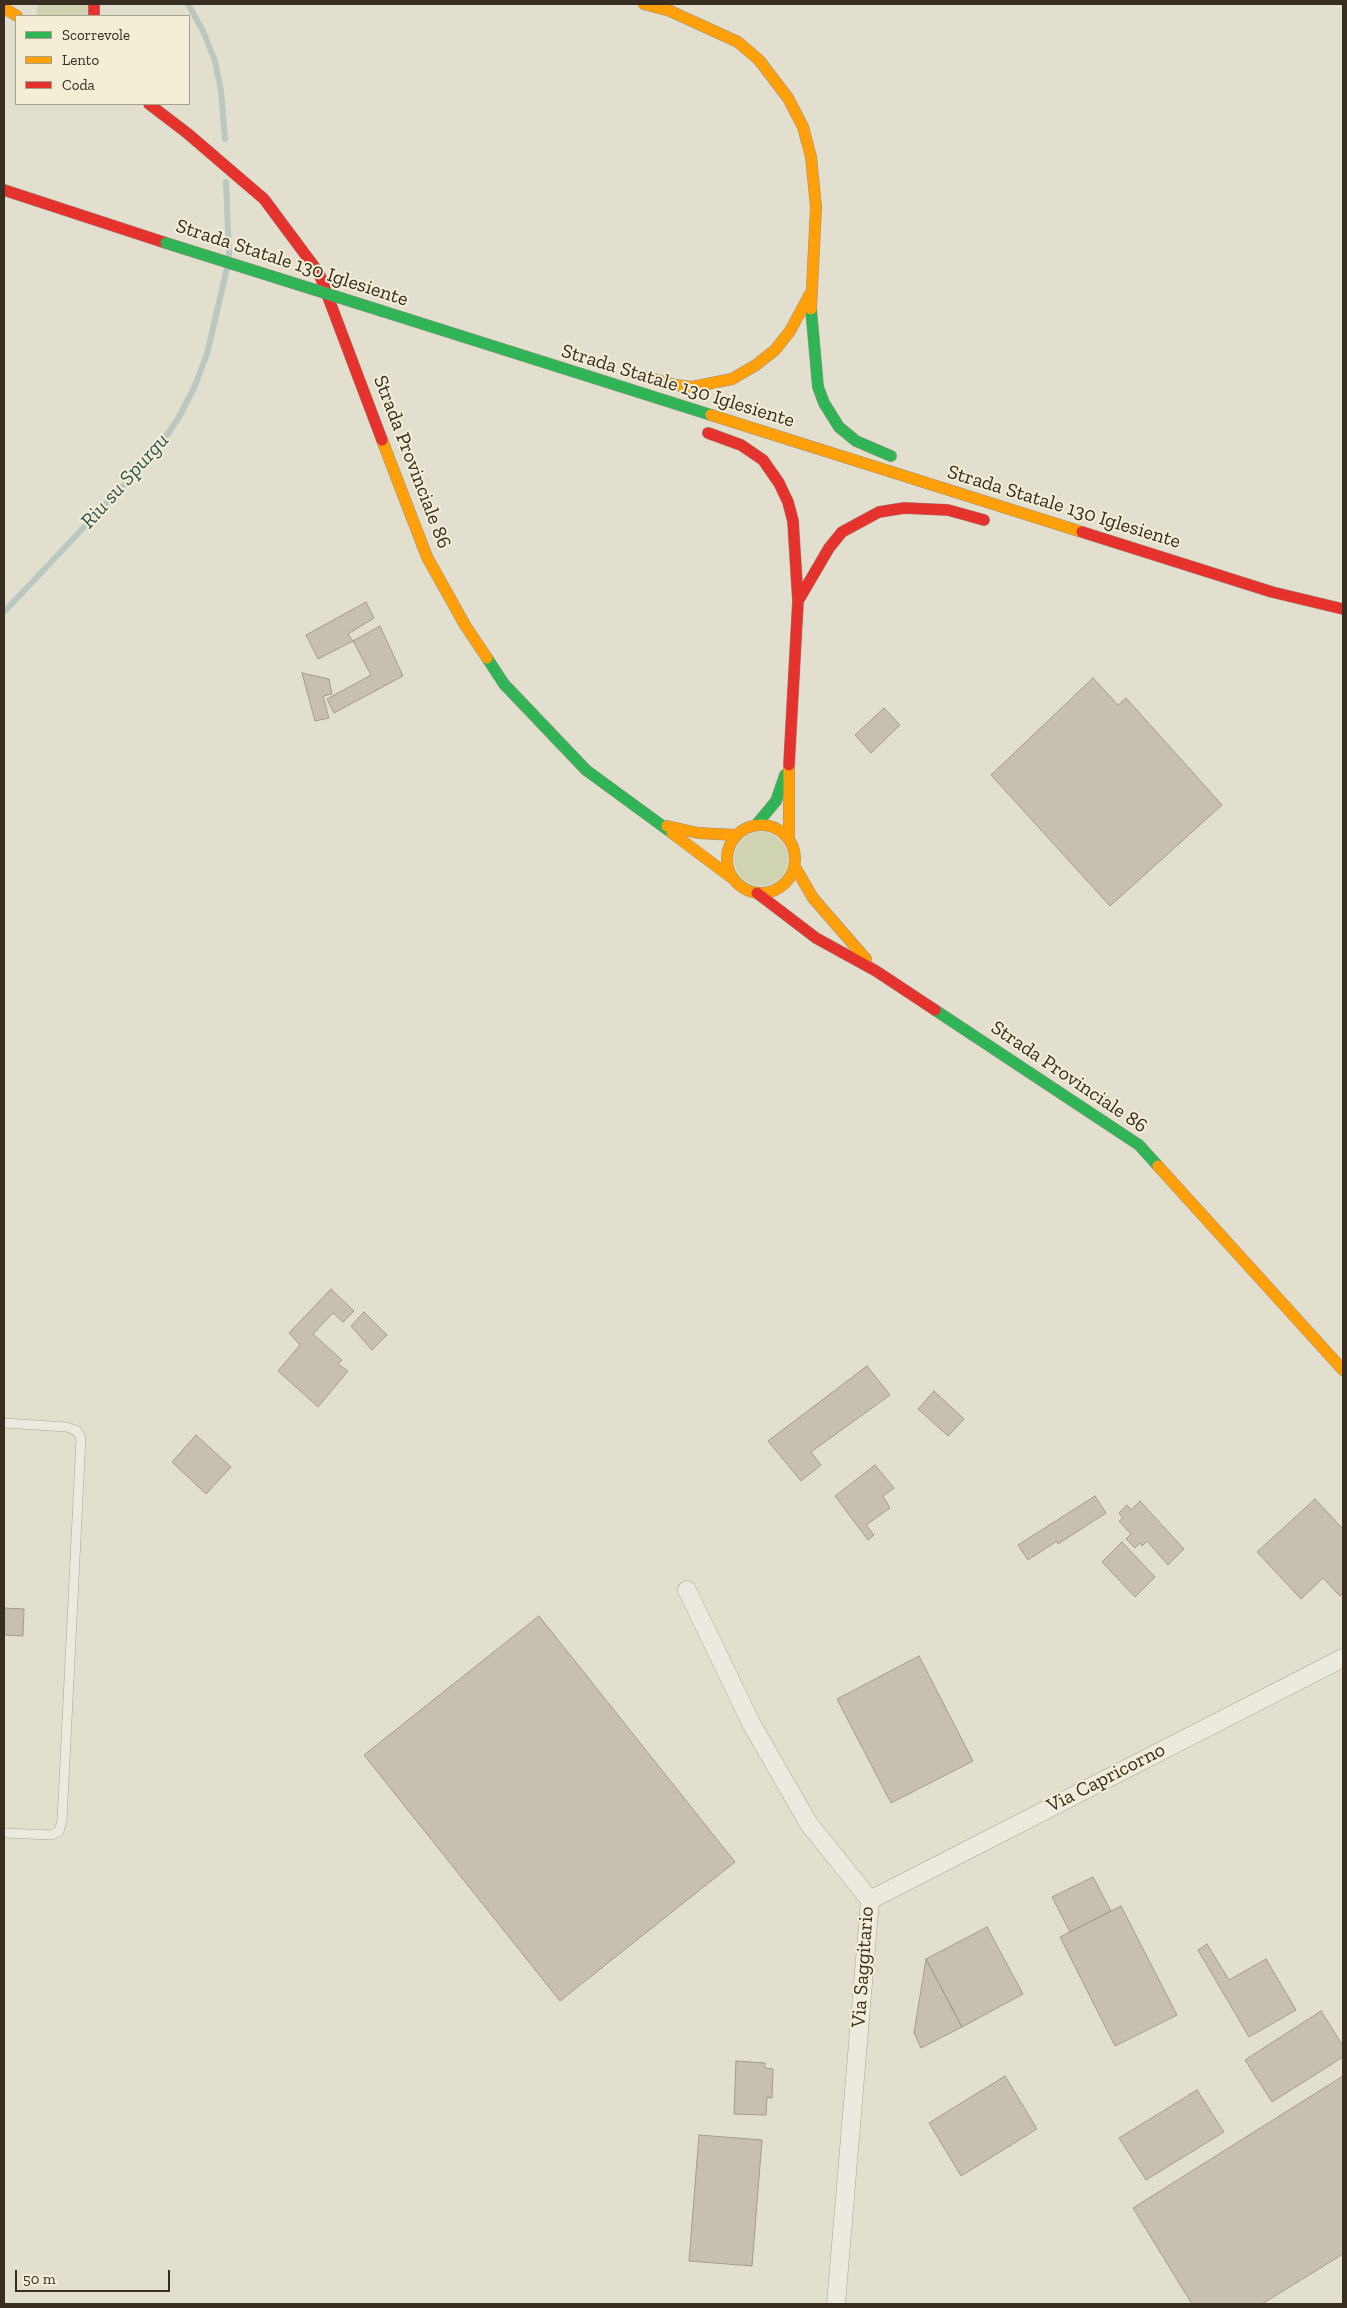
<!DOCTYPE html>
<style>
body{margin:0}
#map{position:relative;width:1347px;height:2308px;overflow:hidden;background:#e3dfce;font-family:"Zilla Slab",serif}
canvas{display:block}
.frame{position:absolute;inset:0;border:5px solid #372d20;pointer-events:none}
.legend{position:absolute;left:15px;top:15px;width:175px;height:90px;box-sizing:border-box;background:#f3eed5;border:1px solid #a8a18d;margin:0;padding:6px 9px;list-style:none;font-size:15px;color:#372d20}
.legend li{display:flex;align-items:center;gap:10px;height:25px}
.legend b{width:25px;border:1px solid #a8a18d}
.scale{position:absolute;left:15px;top:2270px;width:155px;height:22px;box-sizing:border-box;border:2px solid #372d20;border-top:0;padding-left:6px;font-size:15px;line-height:18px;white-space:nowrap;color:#372d20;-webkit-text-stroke:4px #f3eed5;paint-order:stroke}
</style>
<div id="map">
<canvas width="1347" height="2308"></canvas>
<div class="frame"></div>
<ul class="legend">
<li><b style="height:6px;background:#30b455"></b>Scorrevole</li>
<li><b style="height:6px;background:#ff9f0a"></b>Lento</li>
<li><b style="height:6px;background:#e5322d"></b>Coda</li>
</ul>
<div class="scale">50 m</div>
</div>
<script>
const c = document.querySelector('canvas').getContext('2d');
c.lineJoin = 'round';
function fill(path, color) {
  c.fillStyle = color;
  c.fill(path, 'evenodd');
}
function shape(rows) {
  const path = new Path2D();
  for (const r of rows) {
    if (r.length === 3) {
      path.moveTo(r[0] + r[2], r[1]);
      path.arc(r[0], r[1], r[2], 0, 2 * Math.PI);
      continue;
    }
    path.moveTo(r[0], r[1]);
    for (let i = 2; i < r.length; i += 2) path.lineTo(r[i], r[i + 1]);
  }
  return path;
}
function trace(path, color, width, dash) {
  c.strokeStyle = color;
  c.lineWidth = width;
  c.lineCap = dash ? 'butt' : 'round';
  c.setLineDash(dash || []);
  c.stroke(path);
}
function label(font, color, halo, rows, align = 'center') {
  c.font = font + ' "Zilla Slab",serif';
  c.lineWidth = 4;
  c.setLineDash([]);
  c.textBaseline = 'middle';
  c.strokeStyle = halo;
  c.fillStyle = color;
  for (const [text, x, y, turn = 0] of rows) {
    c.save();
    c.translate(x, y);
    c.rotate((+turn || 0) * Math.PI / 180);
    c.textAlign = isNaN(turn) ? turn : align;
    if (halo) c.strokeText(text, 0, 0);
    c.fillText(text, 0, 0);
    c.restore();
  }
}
fill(shape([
 [38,4,89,4,90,16,36,16],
 [761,859,27]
]), '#cfd3b2');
trace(shape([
 [188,4,203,31,215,61,221,91,225,139],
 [226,182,229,255],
 [4,612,155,452,178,419,194,388,207,354,227,268]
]), '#b9c9c1', 6);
const building = shape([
 [366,602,374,618,348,634,353,641,318,659,306,635,366,602],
 [380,626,403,676,334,713,327,699,371,675,353,641,380,626],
 [302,673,329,679,332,694,323,696,329,718,315,721,302,673],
 [1093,678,1118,705,1126,698,1222,805,1110,906,991,775,1093,678],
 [884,708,900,725,871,753,855,735,884,708],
 [331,1289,354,1311,343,1322,333,1313,313,1334,342,1360,338,1364,348,1371,318,1407,278,1371,300,1345,289,1333,331,1289],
 [364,1312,387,1335,372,1350,351,1326,364,1312],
 [867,1366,890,1395,811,1452,821,1465,801,1481,768,1441,867,1366],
 [934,1391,964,1419,948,1436,918,1409,934,1391],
 [196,1435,231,1467,206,1494,172,1462,196,1435],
 [875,1465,894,1488,883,1496,890,1508,866,1525,874,1535,868,1540,835,1496,875,1465],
 [1095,1496,1106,1513,1058,1544,1057,1541,1028,1560,1018,1545,1095,1496],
 [1315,1499,1343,1529,1343,1593,1340,1596,1323,1578,1301,1599,1257,1552,1315,1499],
 [1140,1501,1184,1549,1168,1565,1147,1541,1142,1546,1140,1543,1135,1548,1126,1539,1131,1534,1119,1521,1123,1518,1119,1513,1127,1505,1131,1510,1140,1501],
 [1122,1542,1155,1577,1135,1597,1102,1562,1122,1542],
 [4,1608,24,1609,23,1636,4,1635,4,1608],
 [539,1616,735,1862,560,2001,364,1755,539,1616],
 [919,1656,973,1761,891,1803,837,1699,919,1656],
 [1093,1877,1111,1911,1070,1932,1052,1897,1093,1877],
 [1121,1906,1177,2015,1115,2046,1060,1937,1121,1906],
 [987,1927,1023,1994,962,2027,926,1959,987,1927],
 [1207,1944,1229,1980,1266,1959,1296,2010,1249,2037,1198,1950,1207,1944],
 [926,1959,962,2027,921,2048,914,2033,926,1959],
 [1321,2011,1343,2046,1343,2057,1272,2102,1245,2060,1321,2011],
 [736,2061,765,2063,765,2068,773,2069,772,2098,767,2097,766,2115,734,2114,736,2061],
 [1005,2076,1037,2129,961,2176,929,2123,1005,2076],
 [1343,2076,1343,2254,1262,2304,1192,2304,1133,2208,1343,2076],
 [1197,2090,1224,2132,1146,2180,1119,2138,1197,2090],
 [699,2135,762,2140,752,2266,689,2261,699,2135]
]);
fill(building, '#c7bfaf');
trace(building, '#a39b8e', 1);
const lane = shape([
 [4,1423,67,1427,77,1431,81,1438,62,1821,59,1831,52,1835,4,1833]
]);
const street = shape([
 [687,1590,752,1725,809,1824,870,1900,836,2304],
 [870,1900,1343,1658]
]);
const fast = shape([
 [811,309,818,387,824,403,839,427,856,441,891,456],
 [382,311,711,415],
 [487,658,504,684,586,770,672,833],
 [756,825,776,801,785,775],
 [935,1010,1139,1145,1158,1166]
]);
const slow = shape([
 [644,4,670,11,738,42,759,60,788,98,803,127,811,157,816,207,811,309],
 [4,8,17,16],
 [643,376,675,385,692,387,732,379,756,365,775,350,790,331,810,294],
 [711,415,1082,532],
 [382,440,427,557,465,625,487,658],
 [789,765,789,838],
 [761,859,34],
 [667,826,698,833,736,835],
 [672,833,732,878],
 [795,867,813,898,866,959],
 [1158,1166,1343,1370]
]);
const jam = shape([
 [94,4,94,16],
 [149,104,187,133,264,199,319,273,382,440],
 [4,190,166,243],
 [708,433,741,445,763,460,779,483,788,502,793,521,798,601,789,765],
 [1082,532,1272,592,1343,609],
 [798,601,829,548,842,532,879,512,904,508,948,510,984,520],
 [757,893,816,938,876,971,935,1010]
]);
trace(lane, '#a8a497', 10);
trace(street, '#a8a497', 19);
trace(fast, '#989387', 12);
trace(slow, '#989387', 12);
trace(jam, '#989387', 12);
trace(lane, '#ece9df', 9);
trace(street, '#ece9df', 18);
trace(fast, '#30b455', 11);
trace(slow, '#ff9f0a', 11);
trace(jam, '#e5322d', 11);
const fastBridge = shape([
 [166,243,382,311]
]);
trace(fastBridge, '#8e897e', 12, []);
trace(fastBridge, '#30b455', 11);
label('20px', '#372d20', '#f3eed5', [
 ["Strada Statale 130 Iglesiente",292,263,18],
 ["Strada Statale 130 Iglesiente",678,386,17],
 ["Strada Provinciale 86",412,462,69],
 ["Strada Statale 130 Iglesiente",1064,507,17],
 ["Strada Provinciale 86",1069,1077,34],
 ["Via Capricorno",1106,1778,-27],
 ["Via Saggitario",863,1967,-86]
]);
label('italic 21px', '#305355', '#f3eed5', [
 ["Riu su Spurgu",125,481,-48]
]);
</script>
